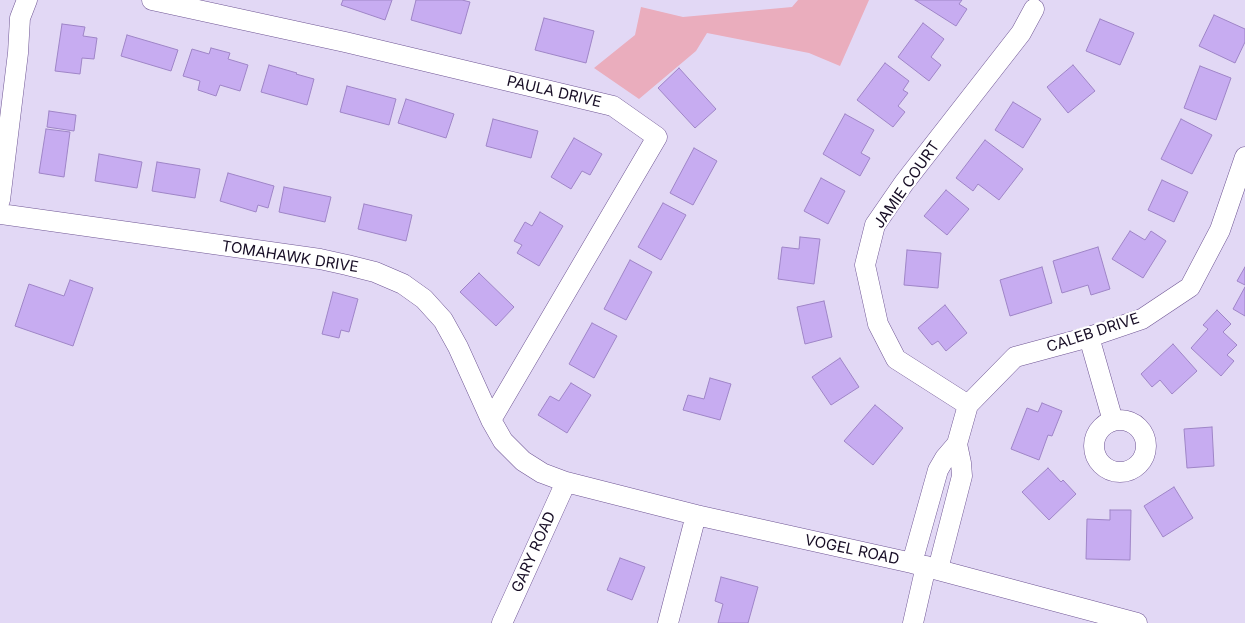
<!DOCTYPE html>
<style>
body{margin:0}
canvas{display:block;background:#e2d8f5}
</style>
<canvas width="1245" height="623"></canvas>
<script>
const c = document.querySelector('canvas').getContext('2d');
c.lineJoin = 'round';
function fill(path, color) {
  c.fillStyle = color;
  c.fill(path, 'evenodd');
}
function shape(rows) {
  const path = new Path2D();
  for (const r of rows) {
    if (r.length === 3) {
      path.moveTo(r[0] + r[2], r[1]);
      path.arc(r[0], r[1], r[2], 0, 2 * Math.PI);
      continue;
    }
    path.moveTo(r[0], r[1]);
    for (let i = 2; i < r.length; i += 2) path.lineTo(r[i], r[i + 1]);
  }
  return path;
}
function trace(path, color, width, dash) {
  c.strokeStyle = color;
  c.lineWidth = width;
  c.lineCap = dash ? 'butt' : 'round';
  c.setLineDash(dash || []);
  c.stroke(path);
}
function label(font, color, halo, rows, align = 'center') {
  c.font = font + ' Inter,sans-serif';
  c.lineWidth = 4.5;
  c.setLineDash([]);
  c.textBaseline = 'middle';
  c.strokeStyle = halo;
  c.fillStyle = color;
  for (const [text, x, y, turn = 0] of rows) {
    c.save();
    c.translate(x, y);
    c.rotate((+turn || 0) * Math.PI / 180);
    c.textAlign = isNaN(turn) ? turn : align;
    if (halo) c.strokeText(text, 0, 0);
    c.fillText(text, 0, 0);
    c.restore();
  }
}
fill(shape([
 [798,0,869,0,840,66,809,53,707,33,696,51,639,99,594,68,635,35,641,7,683,17,792,7]
]), '#eaadbd');
const building = shape([
 [343,0,392,0,385,20,341,5,343,0],
 [416,0,462,0,470,2,461,34,411,20,416,0],
 [915,0,962,0,959,4,967,9,956,26,915,0],
 [1214,15,1245,29,1245,42,1235,63,1199,46,1214,15],
 [544,18,594,31,586,63,535,50,544,18],
 [1100,19,1134,33,1120,65,1086,51,1100,19],
 [923,23,944,39,931,57,941,65,929,81,898,57,923,23],
 [62,24,85,27,83,36,97,38,94,59,82,58,80,74,55,71,62,24],
 [127,35,178,50,171,71,121,56,127,35],
 [211,48,230,53,228,59,248,65,240,91,220,85,216,96,198,90,200,81,183,76,192,49,209,54,211,48],
 [885,63,909,81,903,90,908,93,898,106,905,112,893,127,857,100,885,63],
 [269,65,297,73,296,74,314,79,307,105,261,92,269,65],
 [1073,65,1095,91,1068,113,1047,87,1073,65],
 [1200,66,1231,78,1216,120,1184,108,1200,66],
 [679,68,716,109,695,128,658,88,679,68],
 [347,86,396,99,389,125,340,112,347,86],
 [406,99,454,114,446,138,398,123,406,99],
 [1013,102,1041,119,1023,148,995,130,1013,102],
 [49,111,76,115,74,131,47,127,49,111],
 [845,114,874,130,861,153,870,158,860,176,823,154,845,114],
 [493,119,538,131,531,158,486,146,493,119],
 [1181,119,1212,135,1192,174,1161,159,1181,119],
 [46,129,70,132,64,177,39,173,46,129],
 [574,138,602,154,590,175,582,171,571,189,551,177,574,138],
 [985,140,1023,169,999,200,978,184,973,191,956,178,985,140],
 [694,148,717,161,693,205,670,193,694,148],
 [99,154,142,162,137,188,95,181,99,154],
 [157,162,200,169,195,198,152,191,157,162],
 [228,173,274,186,268,208,258,205,256,212,220,201,228,173],
 [821,178,845,191,828,224,804,211,821,178],
 [1162,180,1188,192,1174,222,1148,210,1162,180],
 [284,187,331,197,325,222,279,212,284,187],
 [946,190,969,209,947,235,924,216,946,190],
 [663,203,686,215,661,260,638,247,663,203],
 [364,204,412,215,406,241,358,229,364,204],
 [540,212,563,226,539,266,517,253,522,245,514,241,525,222,532,226,540,212],
 [1130,231,1145,240,1151,231,1166,241,1143,278,1112,259,1130,231],
 [800,237,820,239,814,284,778,279,782,247,799,249,800,237],
 [1098,247,1110,289,1091,295,1088,285,1062,293,1053,261,1098,247],
 [907,250,941,253,938,288,904,285,907,250],
 [630,260,652,272,626,320,604,309,630,260],
 [1042,267,1052,303,1010,316,1000,280,1042,267],
 [1245,267,1245,285,1237,281,1245,267],
 [479,273,514,307,496,326,460,292,479,273],
 [70,280,93,288,73,346,15,326,29,284,64,296,70,280],
 [1245,287,1245,316,1233,309,1245,287],
 [333,292,358,299,349,332,341,330,339,338,322,334,333,292],
 [824,301,832,337,805,344,797,307,824,301],
 [945,305,967,333,946,351,938,341,932,345,918,328,945,305],
 [1217,310,1231,324,1223,332,1237,345,1227,355,1234,361,1221,376,1191,348,1208,329,1203,325,1217,310],
 [592,323,617,336,594,378,569,364,592,323],
 [1173,344,1197,371,1172,394,1160,380,1152,387,1141,374,1173,344],
 [840,358,859,387,831,405,812,377,840,358],
 [710,378,731,384,720,420,683,410,688,395,704,399,710,378],
 [571,383,591,395,567,433,538,415,550,396,559,401,571,383],
 [1042,403,1062,411,1052,436,1048,435,1039,460,1011,449,1027,408,1038,412,1042,403],
 [875,405,903,428,873,465,844,441,875,405],
 [1212,427,1214,466,1187,468,1184,429,1212,427],
 [1048,468,1061,482,1063,480,1076,494,1049,520,1022,492,1048,468],
 [1174,487,1193,518,1163,537,1144,506,1174,487],
 [1110,510,1131,510,1130,560,1086,559,1087,519,1110,520,1110,510],
 [620,558,645,567,632,600,607,590,620,558],
 [721,577,758,587,748,623,718,623,723,604,715,601,721,577]
]);
fill(building, '#c7acf1');
trace(building, '#9f85c7', 1);
const minor = shape([
 [152,0,345,42,613,106,657,137,491,420],
 [0,200,18,53,20,18,27,0],
 [0,214,320,259,347,265,375,272,403,284,424,299,443,320,458,347,491,420,503,441,523,461,542,473,566,482,696,515,912,563,1137,623],
 [1089,337,1113,421],
 [968,405,896,359,878,324,865,265,875,225,904,183,1021,33,1034,9],
 [1120,446,26],
 [912,563,938,470,945,458,957,444,968,405,1015,357,1089,337,1142,319,1190,287,1220,230,1245,157],
 [938,569,962,476,961,463,957,444],
 [502,623,566,482],
 [668,623,696,515],
 [913,623,926,566]
]);
trace(minor, '#6f5694', 21);
trace(minor, '#fff', 20);
label('15px', '#170d25', '#fff', [
 ["PAULA DRIVE",554,92,13],
 ["JAMIE COURT",907,185,-55],
 ["TOMAHAWK DRIVE",290,257,9],
 ["CALEB DRIVE",1093,333,-18],
 ["VOGEL ROAD",852,550,12],
 ["GARY ROAD",534,552,-66]
]);
</script>
